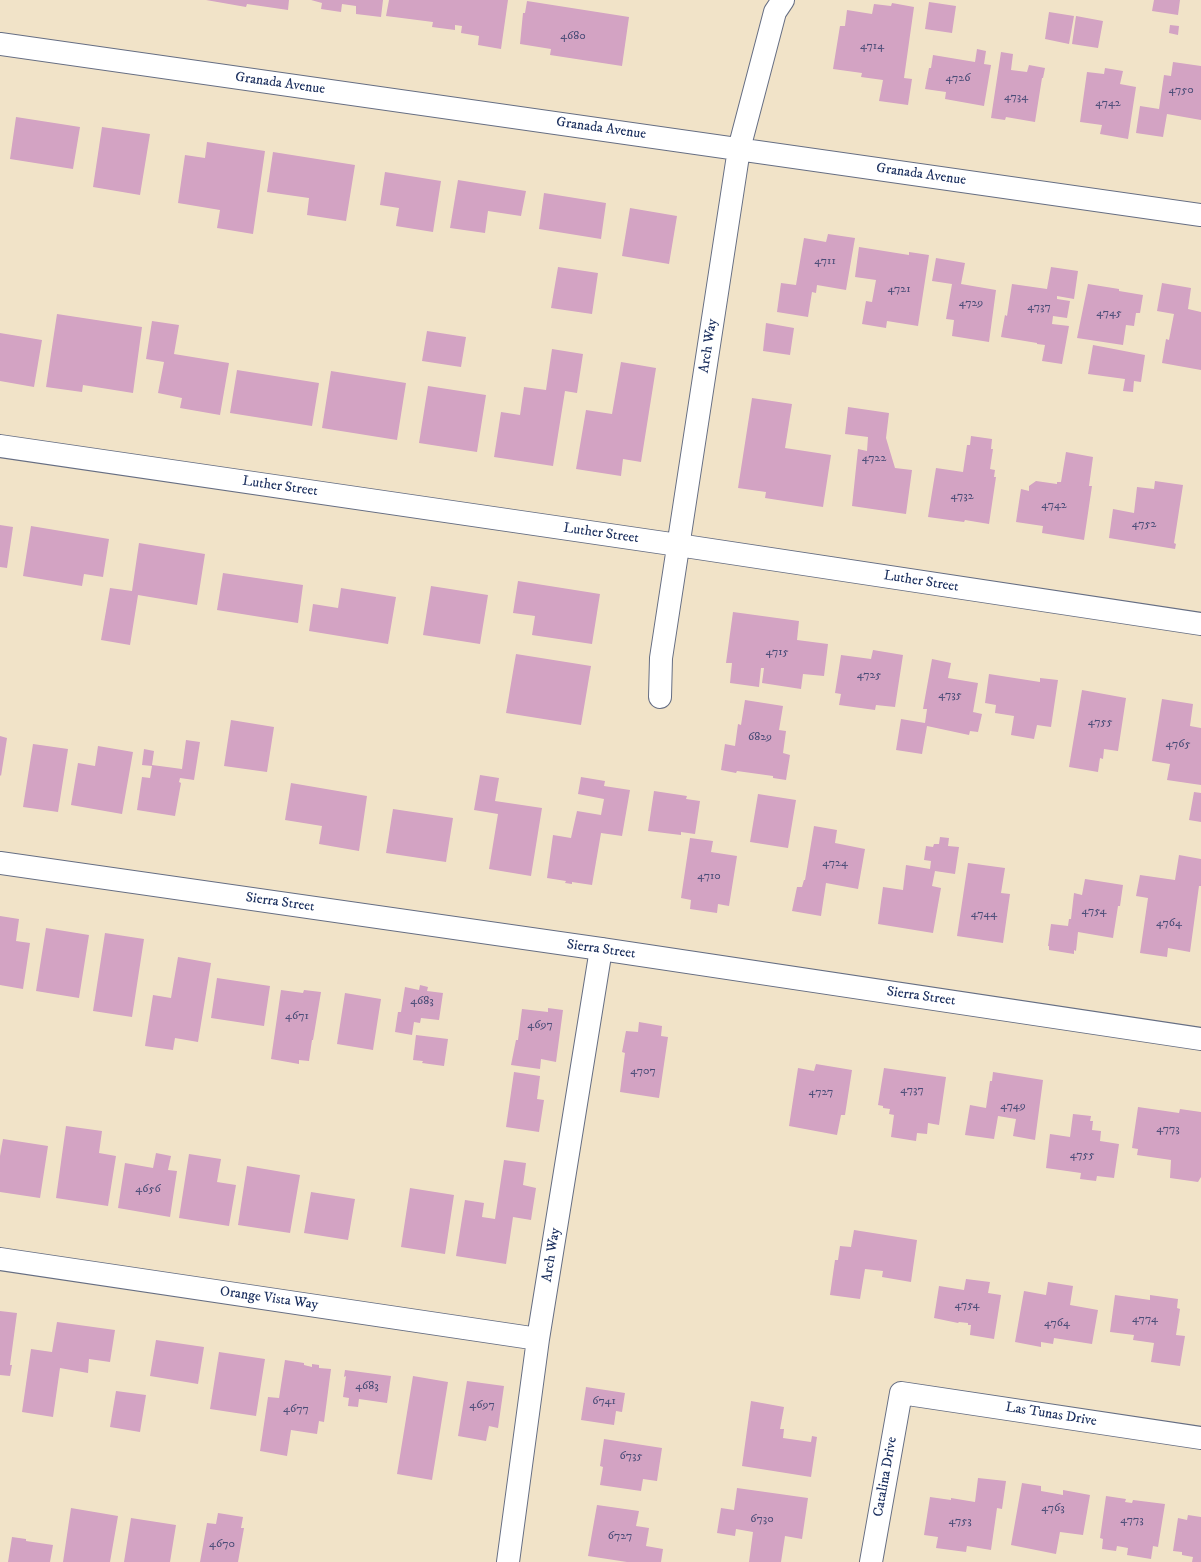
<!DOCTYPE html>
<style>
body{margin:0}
canvas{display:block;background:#f1e3c8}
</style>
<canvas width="1201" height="1562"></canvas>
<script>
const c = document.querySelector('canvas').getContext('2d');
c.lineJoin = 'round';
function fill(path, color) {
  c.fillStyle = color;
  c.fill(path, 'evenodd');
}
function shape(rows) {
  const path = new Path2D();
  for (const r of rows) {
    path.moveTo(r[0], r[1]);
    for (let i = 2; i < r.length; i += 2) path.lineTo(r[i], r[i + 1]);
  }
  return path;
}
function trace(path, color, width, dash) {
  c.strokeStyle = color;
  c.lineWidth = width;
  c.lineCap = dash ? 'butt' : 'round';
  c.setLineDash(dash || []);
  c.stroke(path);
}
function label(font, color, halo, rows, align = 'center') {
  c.font = font + ' "IM FELL DW Pica",serif';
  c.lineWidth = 3.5;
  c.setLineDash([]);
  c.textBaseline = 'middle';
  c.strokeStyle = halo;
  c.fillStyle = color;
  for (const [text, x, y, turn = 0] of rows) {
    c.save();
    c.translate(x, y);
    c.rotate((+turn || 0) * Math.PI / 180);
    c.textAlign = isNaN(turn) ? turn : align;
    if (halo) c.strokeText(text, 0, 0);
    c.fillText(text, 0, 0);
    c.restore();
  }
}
fill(shape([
 [206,0,289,0,288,10,247,4,246,7],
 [311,0,383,0,381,17,356,14,356,6,342,4,341,12,321,9,322,3],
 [389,0,508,0,501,49,478,45,479,36,461,33,462,26,455,25,455,30,432,27,433,22,386,16],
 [1154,0,1180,0,1178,15,1152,11],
 [527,1,629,17,622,66,550,55,551,49,520,44,523,13,525,13],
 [929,2,956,6,952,33,925,29],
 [892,3,914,7,904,78,912,79,908,105,879,101,883,80,861,77,862,73,833,69,840,26,845,26,847,10,872,14,874,4,891,6],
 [1049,12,1074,16,1069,44,1045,39],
 [1076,16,1103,21,1098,48,1072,44],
 [1170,25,1179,26,1178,35,1169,33],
 [977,49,986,51,984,64,991,65,984,106,945,99,946,92,925,89,929,68,931,68,933,55,975,62],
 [1001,52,1013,54,1011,70,1027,72,1029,65,1045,68,1043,78,1042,78,1035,122,1006,117,1005,120,991,118],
 [1173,62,1201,66,1201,120,1167,114,1163,137,1136,133,1140,106,1159,109,1164,75,1171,76],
 [1105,68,1123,71,1120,84,1136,87,1128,139,1100,134,1102,125,1080,122,1087,72,1104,74],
 [16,117,80,127,73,169,10,159],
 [102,127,150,134,140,195,93,187],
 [207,142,265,151,253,234,217,228,220,210,178,203,185,155,205,158],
 [273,152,355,165,346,221,307,215,309,198,267,192],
 [385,172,441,181,433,232,396,226,399,208,380,205],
 [458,180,526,191,521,216,488,211,485,233,450,228],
 [544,193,606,203,601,239,539,229],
 [630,208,677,216,669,264,622,256],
 [828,234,855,238,846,290,817,285,816,293,812,292,808,317,777,312,781,283,796,285,804,238,826,242],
 [859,247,909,255,909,252,929,255,918,326,887,321,886,328,862,324,866,301,872,302,876,280,855,277],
 [936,258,965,263,961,284,996,290,989,342,952,336,954,320,946,319,952,284,932,281],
 [558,267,598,273,592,314,551,308],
 [1051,267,1078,271,1074,299,1057,296,1057,299,1070,301,1067,318,1053,316,1052,324,1069,326,1062,364,1042,361,1045,345,1037,344,1037,343,1001,337,1005,315,1007,316,1012,284,1047,289],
 [1162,283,1191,288,1188,309,1201,312,1201,370,1162,363,1166,339,1169,340,1174,314,1157,311],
 [1088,284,1119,289,1119,291,1143,295,1140,313,1136,313,1134,326,1126,325,1123,345,1077,338],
 [57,314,142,327,133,393,83,385,82,392,46,387],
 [152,321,179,325,174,354,229,363,220,415,180,408,182,398,158,393,164,362,146,359],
 [766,323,794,328,790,355,763,351],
 [427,331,466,337,461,367,422,361],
 [0,333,42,340,34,387,0,381],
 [1093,345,1145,355,1141,382,1134,381,1133,392,1123,391,1125,379,1088,374],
 [552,349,583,354,577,393,565,391,553,466,494,457,501,412,520,415,524,387,546,390],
 [621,362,656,368,641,462,623,459,621,476,576,469,586,410,612,414],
 [237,370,319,383,312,426,230,413],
 [331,371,406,383,397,440,322,428],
 [428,386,486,395,477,452,419,443],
 [752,398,792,404,785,448,831,455,823,507,765,498,766,492,738,488],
 [848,407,889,413,886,438,895,468,912,470,906,514,852,506,858,449,867,451,868,437,845,434],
 [971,436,992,439,991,449,993,449,990,469,995,470,994,477,996,477,989,524,965,520,964,522,928,517,936,468,963,472,967,445,970,445],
 [1066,452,1093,457,1089,486,1092,486,1084,540,1042,533,1043,526,1016,522,1021,489,1029,491,1029,486,1036,481,1057,484,1057,482,1061,482],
 [1155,481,1183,485,1174,543,1176,544,1175,549,1109,538,1113,509,1134,513,1137,487,1154,489],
 [0,525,13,527,7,568,0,567],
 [31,526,109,539,103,577,84,574,82,586,23,576],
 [139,543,205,554,197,605,138,595,130,645,101,640,110,588,132,591],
 [223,573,303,585,298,623,217,610],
 [518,581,600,594,592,644,532,635,535,616,513,613],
 [431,586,488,595,480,644,423,635],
 [341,588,396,597,388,644,309,631,313,604,338,608],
 [733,612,799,621,797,640,828,644,824,676,803,674,801,689,762,683,764,668,761,668,759,687,730,683,732,663,726,663],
 [873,650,903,655,895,707,876,705,875,710,839,705,841,694,835,693,841,655,871,659],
 [516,654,591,666,581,725,506,713],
 [932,659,951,663,948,678,978,683,973,712,982,714,978,732,970,731,969,735,927,726,922,754,896,750,901,719,925,723,927,709,923,709],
 [989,674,1040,682,1040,678,1058,680,1051,727,1037,725,1034,739,1011,735,1014,716,995,713,996,705,985,703],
 [1082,690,1126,698,1118,751,1104,749,1103,759,1100,758,1098,772,1069,767],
 [1162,699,1193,704,1190,726,1201,728,1201,785,1167,780,1170,764,1152,761],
 [745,700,783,706,779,730,786,731,783,753,790,755,786,780,773,778,773,776,737,771,736,773,721,770,725,744,735,746,738,724,741,725],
 [231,720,274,727,267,772,224,766],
 [0,736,7,738,1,776,0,775],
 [186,740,200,742,194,780,180,778,179,782,181,783,175,816,137,810,142,777,150,778,152,766,142,765,144,749,154,751,152,765,182,769],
 [33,744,68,749,58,812,23,807],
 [98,746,133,752,122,814,71,805,78,763,95,766],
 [480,775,499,778,495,801,542,808,531,876,489,869,498,814,474,810],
 [581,777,605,781,604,786,630,790,622,836,601,833,592,885,572,882,572,884,565,883,566,881,547,878,553,835,571,838,577,811,601,815,604,799,578,794],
 [291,783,367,796,359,851,319,844,322,826,285,820],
 [654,791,687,796,686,799,700,801,695,834,681,832,681,835,648,831],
 [1194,792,1201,793,1201,822,1189,820],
 [758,794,796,800,788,848,750,842],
 [393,809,453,818,446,862,386,853],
 [814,826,837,830,835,843,865,849,858,889,826,883,821,916,792,911,797,887,802,887,804,880,805,880],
 [940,837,949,838,948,846,959,847,955,874,935,871,932,886,941,888,933,933,878,924,883,887,903,890,906,865,930,869,931,861,924,860,926,846,933,847,934,844,939,844],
 [690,838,713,841,711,852,737,856,729,906,718,904,717,913,690,909,691,900,681,898],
 [1179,855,1201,859,1201,886,1199,886,1190,952,1168,948,1167,957,1140,953,1148,898,1136,896,1140,875,1175,880],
 [968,863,1005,868,1001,893,1010,894,1003,943,957,936],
 [1085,879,1123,885,1120,906,1118,906,1113,938,1078,932,1076,951,1074,950,1074,954,1049,950,1049,946,1048,946,1051,924,1068,926,1069,919,1071,919,1074,893,1082,895],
 [0,916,19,919,16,941,30,943,23,989,0,985],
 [46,928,89,935,79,998,36,991],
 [105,933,144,939,132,1017,93,1011],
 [178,957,211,963,198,1042,175,1038,173,1050,145,1046,153,995,171,998],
 [217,978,270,986,264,1026,211,1018],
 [420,985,428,987,427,991,443,993,439,1020,421,1018,420,1023,414,1022,412,1035,395,1032,398,1012,401,1012,405,987,419,990],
 [281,990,303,993,304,990,321,992,313,1040,312,1040,309,1061,299,1060,299,1064,271,1059],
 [345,993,381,999,373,1050,337,1044],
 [548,1008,563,1010,556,1062,541,1059,540,1069,511,1065,516,1040,518,1040,522,1009,548,1012],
 [639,1022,662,1026,661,1036,668,1037,659,1098,620,1092,625,1053,622,1052,626,1031,638,1032],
 [416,1035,448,1039,444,1066,422,1063,423,1061,413,1060],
 [816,1064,852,1070,845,1115,841,1115,837,1135,789,1126,798,1068,814,1071],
 [884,1068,946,1077,939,1125,928,1123,927,1134,917,1133,916,1141,891,1137,894,1115,889,1114,890,1109,883,1108,883,1106,878,1105],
 [514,1072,540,1076,537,1099,544,1100,539,1132,506,1127],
 [993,1072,1043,1080,1035,1140,1013,1136,1016,1119,998,1116,994,1139,965,1135,970,1105,986,1108,990,1081,992,1081],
 [1138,1107,1179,1113,1180,1109,1201,1112,1201,1177,1198,1182,1170,1178,1171,1160,1137,1155,1138,1149,1132,1148],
 [1073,1114,1091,1116,1090,1121,1093,1121,1092,1130,1101,1131,1100,1141,1119,1144,1114,1178,1097,1176,1096,1181,1080,1179,1081,1173,1046,1168,1050,1134,1070,1137],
 [66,1126,102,1131,99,1153,116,1156,108,1206,56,1198],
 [3,1139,48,1146,40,1198,0,1192,0,1156],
 [156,1153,171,1156,168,1170,177,1171,170,1217,118,1208,125,1163,153,1168],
 [189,1154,221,1159,217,1182,236,1185,229,1226,179,1218],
 [504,1160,526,1163,523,1185,536,1188,531,1220,513,1217,506,1264,456,1256,465,1200,484,1203,482,1217,495,1219],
 [247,1166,300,1175,290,1233,238,1225],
 [410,1188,454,1195,445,1254,401,1247],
 [311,1192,355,1199,348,1240,304,1233],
 [854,1230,917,1240,911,1282,882,1277,883,1271,865,1269,860,1299,830,1295,835,1260,838,1260,840,1246,851,1247],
 [966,1279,990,1282,988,1293,1001,1295,994,1339,970,1335,971,1325,968,1325,968,1323,959,1322,958,1323,934,1318,939,1286,964,1290],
 [1048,1282,1073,1286,1070,1305,1098,1310,1092,1344,1054,1338,1053,1344,1041,1342,1041,1347,1015,1342,1024,1291,1046,1295],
 [1115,1295,1150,1300,1150,1295,1178,1299,1177,1308,1180,1309,1176,1335,1185,1336,1180,1366,1151,1362,1154,1343,1133,1340,1134,1335,1110,1332],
 [0,1311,17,1313,10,1365,12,1365,10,1376,0,1375],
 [57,1322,115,1330,110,1362,89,1359,88,1373,60,1368,53,1417,22,1412,31,1349,52,1352],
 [156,1340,204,1347,198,1384,150,1376],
 [219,1352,265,1359,256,1416,210,1409],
 [285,1360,304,1363,304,1365,312,1367,312,1364,319,1365,319,1368,331,1369,324,1422,319,1421,317,1434,291,1430,287,1456,260,1451,268,1397,279,1398],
 [345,1370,391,1376,387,1403,359,1399,358,1407,348,1406,349,1398,343,1397,346,1376,344,1377],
 [413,1376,448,1382,432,1480,397,1474],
 [467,1381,504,1386,498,1428,489,1426,486,1441,458,1436],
 [586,1387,625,1393,622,1412,616,1411,614,1425,581,1420],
 [116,1391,146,1395,140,1432,110,1427],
 [751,1401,784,1407,780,1429,784,1429,783,1438,811,1442,812,1436,817,1437,811,1477,742,1466],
 [604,1439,662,1448,657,1481,643,1479,641,1491,600,1485,603,1467,600,1466],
 [978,1478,1006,1481,1002,1509,997,1508,991,1550,967,1546,966,1552,936,1548,938,1537,924,1535,930,1497,951,1500,951,1498,975,1502],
 [1022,1483,1041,1486,1041,1491,1063,1495,1063,1490,1090,1495,1083,1535,1060,1532,1056,1554,1011,1545],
 [737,1488,808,1498,802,1539,785,1536,781,1562,749,1562,753,1532,736,1529,735,1536,717,1533,721,1508,734,1510],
 [1106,1496,1126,1499,1125,1502,1132,1503,1133,1500,1165,1504,1158,1547,1153,1546,1151,1559,1127,1555,1128,1548,1117,1546,1116,1551,1102,1549,1103,1539,1100,1538],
 [597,1505,639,1511,636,1526,649,1528,646,1546,663,1549,661,1562,627,1562,588,1556],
 [71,1508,118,1516,110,1562,63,1562],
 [218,1513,243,1517,241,1528,244,1528,238,1562,200,1562,207,1523,216,1524],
 [1188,1515,1201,1517,1201,1562,1192,1562,1193,1557,1182,1555,1182,1552,1173,1551,1178,1518,1187,1520],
 [131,1518,176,1525,170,1562,124,1562],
 [12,1537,26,1539,26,1541,53,1545,50,1562,8,1562]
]), '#d3a3c3');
const minor = shape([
 [0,44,1201,215],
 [0,446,678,545,1201,624],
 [660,697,661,658,739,149,775,12,783,0],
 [0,1259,538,1339],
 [508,1562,538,1339,601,949],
 [871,1562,901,1393,1201,1438]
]);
const tertiary = shape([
 [0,863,601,949,1201,1039]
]);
trace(minor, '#666e83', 24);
trace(tertiary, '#666e83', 24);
trace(minor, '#fff', 22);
trace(tertiary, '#fff', 22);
label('12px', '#494c77', null, [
 ["4680",573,37],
 ["4714",872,47],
 ["4726",958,79],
 ["4750",1181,91],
 ["4734",1016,98],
 ["4742",1108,104],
 ["4711",825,262],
 ["4721",899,290],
 ["4729",971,304],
 ["4737",1039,308],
 ["4745",1109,314],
 ["4722",874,459],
 ["4732",962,497],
 ["4742",1054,506],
 ["4752",1144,525],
 ["4715",777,653],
 ["4725",869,676],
 ["4735",950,696],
 ["4755",1100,723],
 ["6829",760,738],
 ["4765",1178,745],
 ["4724",835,864],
 ["4710",709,877],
 ["4754",1094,912],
 ["4744",984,915],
 ["4764",1169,924],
 ["4683",422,1002],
 ["4671",297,1017],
 ["4697",540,1026],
 ["4707",643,1072],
 ["4737",912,1091],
 ["4727",821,1093],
 ["4749",1013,1107],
 ["4773",1168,1130],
 ["4755",1082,1156],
 ["4656",148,1190],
 ["4754",967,1306],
 ["4774",1145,1320],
 ["4764",1057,1324],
 ["4683",367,1387],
 ["6741",604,1402],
 ["4697",482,1406],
 ["4677",296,1410],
 ["6735",631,1457],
 ["4763",1053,1509],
 ["6730",762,1520],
 ["4773",1132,1521],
 ["4753",960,1522],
 ["6727",620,1537],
 ["4670",222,1545]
]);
label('14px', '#1b2f5e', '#fff', [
 ["Granada Avenue",280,84,8],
 ["Granada Avenue",601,129,8],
 ["Granada Avenue",921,175,8],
 ["Arch Way",709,346,-81],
 ["Luther Street",280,487,8],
 ["Luther Street",601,534,8],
 ["Luther Street",921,582,9],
 ["Sierra Street",280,903,8],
 ["Sierra Street",601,950,8],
 ["Sierra Street",921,997,8],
 ["Arch Way",552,1255,-81],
 ["Orange Vista Way",269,1299,8],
 ["Las Tunas Drive",1051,1415,9],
 ["Catalina Drive",886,1477,-80]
]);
</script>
